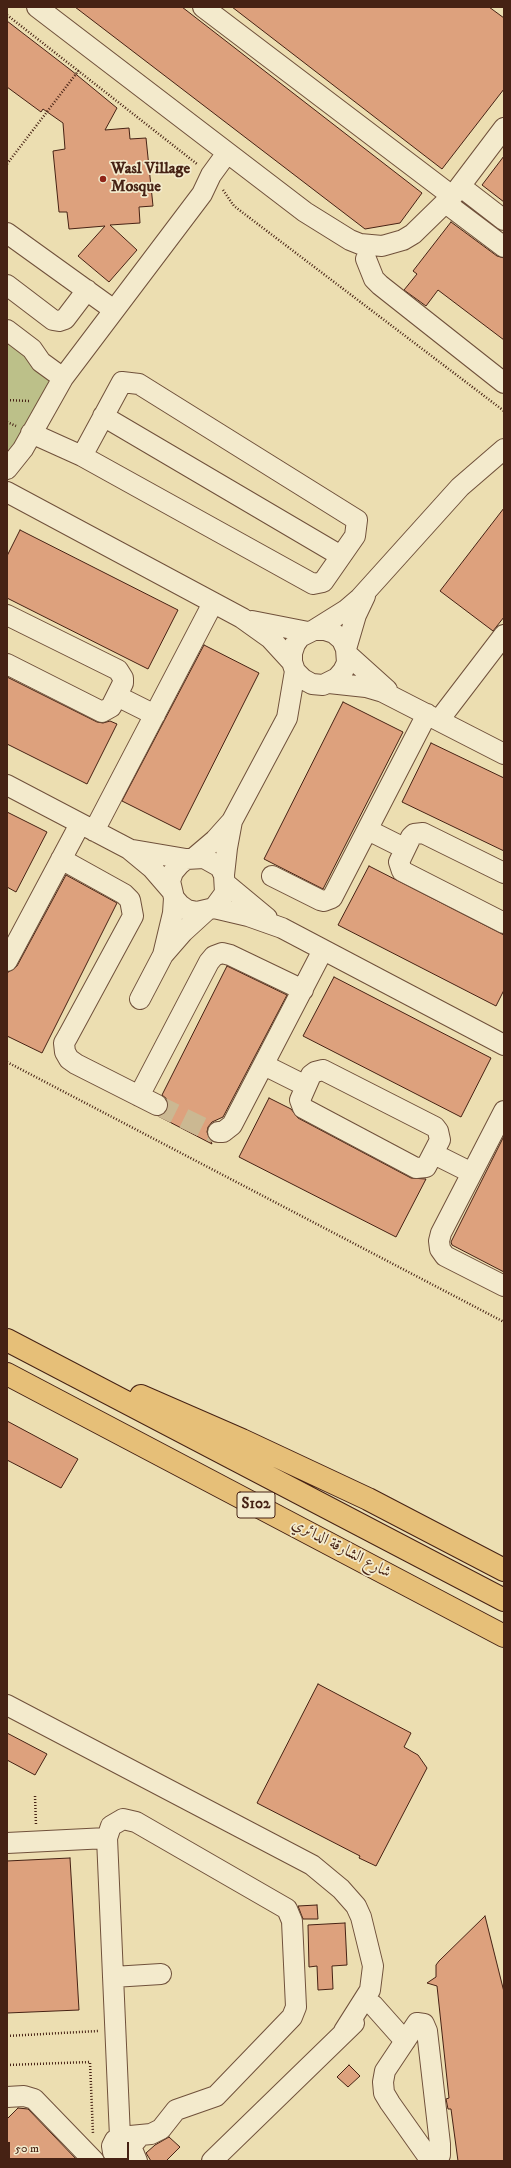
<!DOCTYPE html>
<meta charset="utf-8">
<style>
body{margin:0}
#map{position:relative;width:511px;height:2168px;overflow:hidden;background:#ecdeb1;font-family:"IM FELL DW Pica",serif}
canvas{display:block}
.frame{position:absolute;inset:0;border:8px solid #462214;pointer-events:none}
.scale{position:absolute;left:8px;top:2142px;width:121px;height:18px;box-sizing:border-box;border:2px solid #462214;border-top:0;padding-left:5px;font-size:12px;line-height:14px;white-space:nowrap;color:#462214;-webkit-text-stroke:3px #f3eacc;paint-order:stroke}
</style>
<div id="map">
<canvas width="511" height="2168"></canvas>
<div class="frame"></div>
<div class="scale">50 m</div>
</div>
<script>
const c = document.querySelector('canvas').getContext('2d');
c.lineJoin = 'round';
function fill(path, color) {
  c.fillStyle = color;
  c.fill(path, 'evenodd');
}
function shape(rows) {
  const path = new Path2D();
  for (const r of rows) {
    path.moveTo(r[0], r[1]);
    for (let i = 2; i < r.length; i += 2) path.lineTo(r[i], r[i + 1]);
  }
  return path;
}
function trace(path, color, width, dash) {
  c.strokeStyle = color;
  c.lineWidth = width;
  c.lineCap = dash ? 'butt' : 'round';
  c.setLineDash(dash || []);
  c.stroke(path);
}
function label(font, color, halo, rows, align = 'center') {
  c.font = font + ' "IM FELL DW Pica",Amiri,serif';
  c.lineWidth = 3.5;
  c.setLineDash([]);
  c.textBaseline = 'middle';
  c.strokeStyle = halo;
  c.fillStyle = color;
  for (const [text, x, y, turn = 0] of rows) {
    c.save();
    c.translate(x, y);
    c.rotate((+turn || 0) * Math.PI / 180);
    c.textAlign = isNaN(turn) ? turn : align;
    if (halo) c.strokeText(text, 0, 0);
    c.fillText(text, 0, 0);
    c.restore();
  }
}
fill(shape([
 [7,340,63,378,7,470]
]), '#bcc089');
const building = shape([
 [75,7,182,7,422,193,400,223,365,229,75,7],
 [232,7,489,7,504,18,504,89,442,169,232,7],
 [7,21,72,71,117,108,105,130,129,128,130,139,146,138,153,206,139,207,140,223,110,225,137,250,109,282,78,256,105,226,69,229,67,212,59,212,53,151,65,149,63,123,43,109,41,112,7,87,7,21],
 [504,156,504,202,482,185,504,156],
 [451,222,497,256,504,258,504,340,438,290,426,306,404,290,417,274,413,271,451,222],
 [504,508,504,617,493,631,440,591,504,508],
 [20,530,178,610,148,669,7,598,7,556,20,530],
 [204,645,259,673,180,830,122,801,204,645],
 [7,677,97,722,103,723,110,721,117,724,87,784,7,744,7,677],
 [343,702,403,732,323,889,264,859,343,702],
 [431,743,504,778,504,851,402,802,431,743],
 [7,812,47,832,16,892,7,887,7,812],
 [369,866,504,935,504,990,496,1006,338,925,369,866],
 [66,875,117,903,42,1053,7,1036,7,973,17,966,66,875],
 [227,966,287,995,223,1117,212,1122,208,1127,207,1132,212,1144,158,1116,164,1114,167,1110,167,1099,162,1095,227,966],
 [334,977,491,1058,461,1117,303,1036,334,977],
 [269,1098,291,1109,298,1118,411,1178,426,1179,396,1237,239,1157,269,1098],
 [504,1136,504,1272,452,1245,451,1242,504,1136],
 [7,1421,78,1459,61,1488,7,1460,7,1421],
 [318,1684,411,1733,404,1747,418,1755,427,1768,376,1866,359,1858,360,1856,257,1803,318,1684],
 [7,1733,47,1754,35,1775,7,1760,7,1733],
 [70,1858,79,2010,7,2013,7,1861,70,1858],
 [317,1905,318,1919,303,1919,298,1906,317,1905],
 [485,1916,504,1992,504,2161,458,2161,451,2109,448,2109,446,2099,449,2098,437,1986,427,1983,436,1977,436,1965,439,1961,485,1916],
 [345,1923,347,1965,332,1966,333,1989,318,1990,317,1966,309,1967,308,1925,345,1923],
 [349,2065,360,2076,348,2087,337,2077,349,2065],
 [18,2108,28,2109,78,2161,7,2161,7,2119,18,2108],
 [169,2137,180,2147,166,2161,151,2161,146,2153,155,2145,169,2137]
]);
fill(building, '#dda17d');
trace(building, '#462214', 1);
trace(shape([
 [157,1105,212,1132,218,1132]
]), '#cbb892', 20, [20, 10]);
const minor = shape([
 [37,7,305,212,350,240,360,244,382,246,403,240,413,234,452,196],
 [203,7,452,196],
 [460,186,504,220],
 [447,204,504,247],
 [445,206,504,128],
 [7,233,114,310],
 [366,259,374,279,380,285,504,383],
 [7,285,53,320,59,321,65,319,87,290],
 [7,330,32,349,41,362,63,378],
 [103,416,341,556],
 [31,433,82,456,313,584,323,582,355,536,357,520,139,384,122,382,82,456],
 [7,469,23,449,63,378,202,194,211,175,227,153],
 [7,492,242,618,270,638,292,662],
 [7,615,118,670,123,678,123,683,111,707,102,712,7,664],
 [252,621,308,632],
 [314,630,346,610,360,598,460,487,504,449],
 [346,649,356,615,365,596],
 [347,654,387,690],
 [329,683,366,687,383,692,504,754],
 [117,696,155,715],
 [439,720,504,635],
 [7,785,129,849,152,868,171,890],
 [368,830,404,848],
 [94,831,213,603],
 [133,850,186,859],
 [195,857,215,840,232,821,287,718,295,671,292,662,292,653,295,644,300,637,314,630,325,630,334,633,342,640,346,649,347,663,343,671,337,678,323,685,312,684,303,679,295,671],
 [61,859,124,894,130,900,133,916,68,1036,64,1043,65,1052,69,1059,76,1064,157,1105],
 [504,873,423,833,414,834,411,837,399,862,402,871,504,923],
 [224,875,227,848,232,821],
 [272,876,320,900,324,901,332,898,427,714],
 [226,884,267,918],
 [214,908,248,916,282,928,504,1045],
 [163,955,173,913,174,898,170,881,173,872,179,865,186,859,204,858,220,867,224,875,225,893,214,908,197,912,187,910,180,905,174,898],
 [7,961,80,824],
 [140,999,163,955,183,932,206,911],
 [264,1065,306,1086],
 [323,1070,435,1127,438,1131,440,1140,426,1167,416,1168,303,1108,300,1100,311,1075,315,1072,323,1070],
 [139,1096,209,962,214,956,222,953,230,955,303,990],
 [504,1111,441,1233,439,1241,440,1249,445,1256,504,1286],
 [218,1132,223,1132,232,1125,323,950],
 [434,1154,472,1173],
 [7,1705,312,1865,341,1889,356,1906,361,1917,373,1966,370,1990,344,2031],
 [7,1843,107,1838],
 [113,1977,161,1974],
 [373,2005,405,2041],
 [7,2097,24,2096,34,2099,94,2161],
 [120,2161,113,2152,112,2146,115,2140,120,2137,151,2134,161,2129,176,2110,216,2096,292,2017,296,2007,292,1921,287,1909,136,1822,123,1819,111,1826,107,1838,120,2137],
 [137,2161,132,2149,133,2144,140,2136],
 [212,2161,354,2023],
 [431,2161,390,2103,384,2093,383,2082,385,2071,417,2023,424,2024,427,2031,440,2144,440,2155,437,2161]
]);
const highway = shape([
 [7,1340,504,1600],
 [7,1374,504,1636],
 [141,1396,242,1440,368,1499,504,1570]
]);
trace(minor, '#70513b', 22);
trace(highway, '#462214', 24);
trace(shape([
 [7,15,197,164],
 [7,164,79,70],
 [223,190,234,206,504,411],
 [7,400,30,401],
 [7,422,16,426],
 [7,1062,504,1322],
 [35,1796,36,1825],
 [7,2036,98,2031],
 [7,2065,90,2062,93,2134]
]), '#462214', 2.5, [1, 2]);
trace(minor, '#f3eacc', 20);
trace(highway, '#e6bf78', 22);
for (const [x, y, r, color] of [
 [103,179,4,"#8f2418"]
]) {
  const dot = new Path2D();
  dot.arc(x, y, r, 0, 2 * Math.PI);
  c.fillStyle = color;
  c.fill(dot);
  trace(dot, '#f3eacc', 1.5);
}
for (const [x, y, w] of [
 [256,1505,38]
]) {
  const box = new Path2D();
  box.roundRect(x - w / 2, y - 13, w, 26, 3);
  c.fillStyle = '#f3eacc';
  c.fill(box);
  trace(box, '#462214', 1);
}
label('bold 15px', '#462214', null, [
 ["S102",256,1505]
]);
label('bold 16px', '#462214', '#f3eacc', [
 ["Wasl Village",111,170],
 ["Mosque",111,188]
], 'left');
label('16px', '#462214', '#f3eacc', [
 ["شارع الشارقة الدائري",341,1549,28]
]);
</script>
